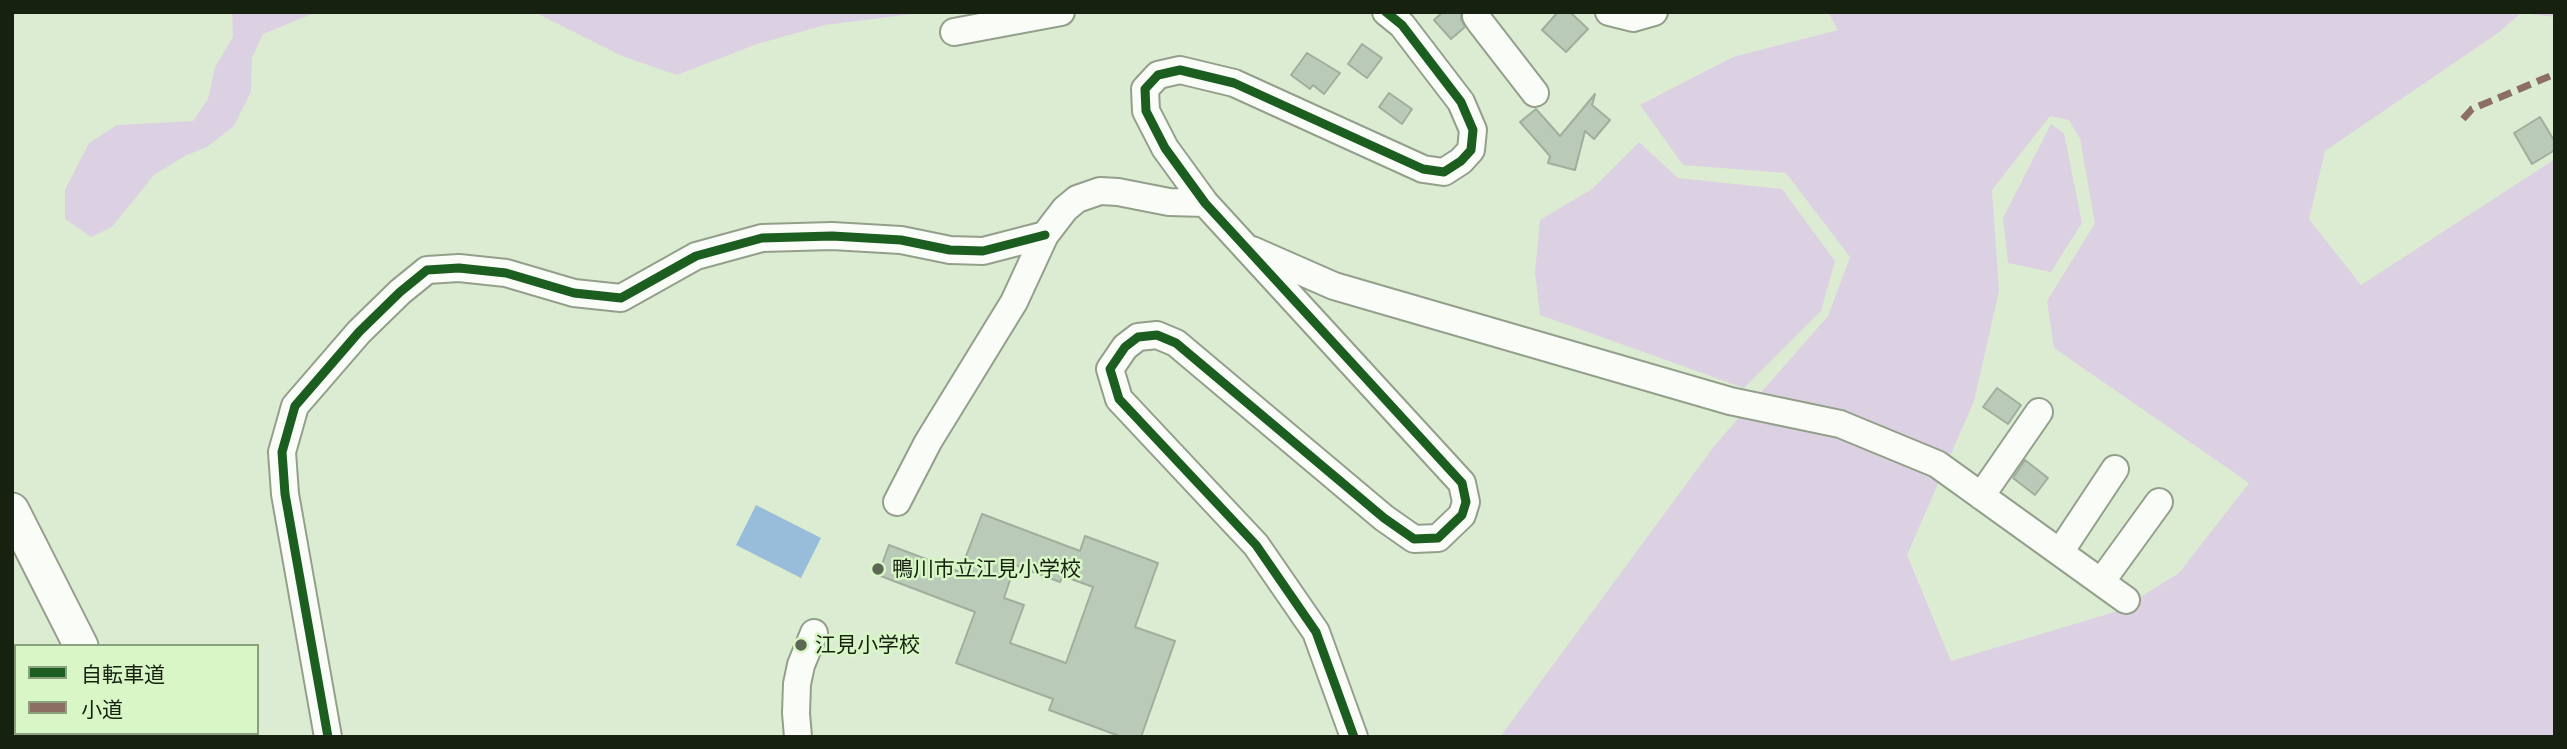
<!DOCTYPE html>
<meta charset="utf-8">
<style>
body{margin:0}
#map{position:relative;width:2567px;height:749px;overflow:hidden;background:#dcecd2;font-family:Barlow,"Noto Sans JP",sans-serif}
canvas{display:block}
.frame{position:absolute;inset:0;border:14px solid #172110;pointer-events:none}
.legend{position:absolute;left:14px;top:644px;width:245px;height:91px;box-sizing:border-box;background:#d9f6c7;border:2px solid #8ba17e;margin:0;padding:9px 12px;list-style:none;font-size:21px;color:#172110}
.legend li{display:flex;align-items:center;gap:14px;height:35px}
.legend b{width:35px;border:2px solid #8ba17e}
</style>
<div id="map">
<canvas width="2567" height="749"></canvas>
<div class="frame"></div>
<ul class="legend">
<li><b style="height:9px;background:#1b5e20"></b>自転車道</li>
<li><b style="height:9px;background:#8d6e63"></b>小道</li>
</ul>
</div>
<script>
const c = document.querySelector('canvas').getContext('2d');
c.lineJoin = 'round';
function fill(path, color) {
  c.fillStyle = color;
  c.fill(path, 'evenodd');
}
function shape(rows) {
  const path = new Path2D();
  for (const r of rows) {
    path.moveTo(r[0], r[1]);
    for (let i = 2; i < r.length; i += 2) path.lineTo(r[i], r[i + 1]);
  }
  return path;
}
function trace(path, color, width, dash) {
  c.strokeStyle = color;
  c.lineWidth = width;
  c.lineCap = dash ? 'butt' : 'round';
  c.setLineDash(dash || []);
  c.stroke(path);
}
function label(font, color, halo, rows, align = 'center') {
  c.font = font + ' Barlow,"Noto Sans JP",sans-serif';
  c.lineWidth = 5;
  c.setLineDash([]);
  c.textBaseline = 'middle';
  c.strokeStyle = halo;
  c.fillStyle = color;
  for (const [text, x, y, turn = 0] of rows) {
    c.save();
    c.translate(x, y);
    c.rotate((+turn || 0) * Math.PI / 180);
    c.textAlign = isNaN(turn) ? turn : align;
    if (halo) c.strokeText(text, 0, 0);
    c.fillText(text, 0, 0);
    c.restore();
  }
}
fill(shape([
 [232,12,317,12,263,34,252,58,251,92,234,126,207,147,185,156,154,175,112,227,91,237,65,219,65,190,89,143,117,125,193,121,208,99,215,67,233,37],
 [534,12,929,12,825,25,757,44,677,75,622,56],
 [1828,12,2555,12,2555,17,2521,13,2498,33,2325,151,2309,219,2361,285,2555,159,2555,737,1500,737,1715,445,1828,316,1850,257,1786,173,1683,165,1640,105,1733,57,1838,30],
 [2050,116,2069,120,2080,139,2095,223,2047,301,2054,348,2249,483,2179,573,2118,611,1951,661,1907,555,1974,401,1999,291,1992,190],
 [2051,124,2064,133,2082,223,2051,272,2008,263,2003,218],
 [1639,142,1678,178,1782,189,1835,261,1821,311,1744,388,1540,315,1535,272,1540,220,1592,189]
]), '#dcd1e2');
fill(shape([
 [756,505,821,538,801,578,736,545]
]), '#98bddb');
const building = shape([
 [1443,12,1461,12,1461,19,1465,27,1451,39,1434,20,1443,12],
 [1558,12,1570,12,1588,29,1566,52,1542,30,1558,12],
 [1362,44,1382,58,1367,78,1348,64,1362,44],
 [1307,53,1340,73,1324,94,1313,85,1310,89,1291,75,1307,53],
 [1389,93,1412,109,1402,124,1379,107,1389,93],
 [1595,94,1592,105,1610,120,1594,139,1585,131,1575,170,1548,163,1550,156,1520,122,1536,109,1560,136,1595,94],
 [2540,117,2555,142,2555,150,2532,164,2514,133,2540,117],
 [1997,388,2021,405,2008,424,1983,407,1997,388],
 [2025,460,2048,478,2035,495,2013,478,2025,460],
 [982,514,1080,551,1085,536,1158,563,1135,627,1175,641,1141,737,1122,737,1049,710,1053,699,956,663,975,612,878,575,889,545,960,572,982,514],
 [1015,565,1060,582,1063,576,1093,587,1066,663,1010,643,1024,605,1004,598,1015,565]
]);
fill(building, '#b9cab8');
trace(building, '#9fae9d', 2);
const minor = shape([
 [1477,12,1476,16,1480,22,1535,93],
 [1609,12,1633,18,1654,12],
 [954,32,1061,12],
 [1252,250,1334,286,1730,401,1840,424,1937,464,2126,600],
 [1981,496,2039,412],
 [897,502,928,442,1014,302,1045,235,1065,209,1077,199,1100,191,1118,192,1169,202,1205,203],
 [2060,552,2115,469],
 [2101,582,2159,502],
 [12,690,16,693],
 [70,733,77,737],
 [328,737,285,494,282,452,295,406,359,332,400,292,427,270,459,268,506,273,574,293,621,298,696,256,762,238,832,236,901,240,950,250,983,251,1045,235],
 [798,737,796,713,797,684,801,665,814,633],
 [1354,737,1316,632,1256,545,1119,399,1110,369,1125,347,1138,337,1157,335,1176,343,1384,518,1414,539,1438,538,1462,515,1466,502,1462,483,1205,203,1165,148,1146,111,1145,89,1158,75,1180,70,1234,83,1423,169,1444,172,1461,161,1471,150,1473,130,1461,102,1402,25,1386,12]
]);
const major = shape([
 [12,510,81,646],
 [126,733,128,737]
]);
trace(minor, '#939f8b', 30);
trace(major, '#939f8b', 37);
trace(minor, '#fafcf8', 26);
trace(major, '#fafcf8', 33);
trace(shape([
 [2463,119,2472,109,2555,74]
]), '#8d6e63', 7, [14, 7]);
trace(shape([
 [328,737,285,494,282,452,295,406,359,332,400,292,427,270,459,268,506,273,574,293,621,298,696,256,762,238,832,236,901,240,950,250,983,251,1045,235],
 [1354,737,1316,632,1256,545,1119,399,1110,369,1125,347,1138,337,1157,335,1176,343,1384,518,1414,539,1438,538,1462,515,1466,502,1462,483,1205,203,1165,148,1146,111,1145,89,1158,75,1180,70,1234,83,1423,169,1444,172,1461,161,1471,150,1473,130,1461,102,1402,25,1386,12]
]), '#1b5e20', 9);
for (const [x, y, r, color] of [
 [878,569,7,"#5c6854"],
 [801,645,7,"#5c6854"]
]) {
  const dot = new Path2D();
  dot.arc(x, y, r, 0, 2 * Math.PI);
  c.fillStyle = color;
  c.fill(dot);
  trace(dot, '#d9f6c7', 2.5);
}
label('21px', '#172110', '#d9f6c7', [
 ["鴨川市立江見小学校",892,569],
 ["江見小学校",815,645]
], 'left');
</script>
